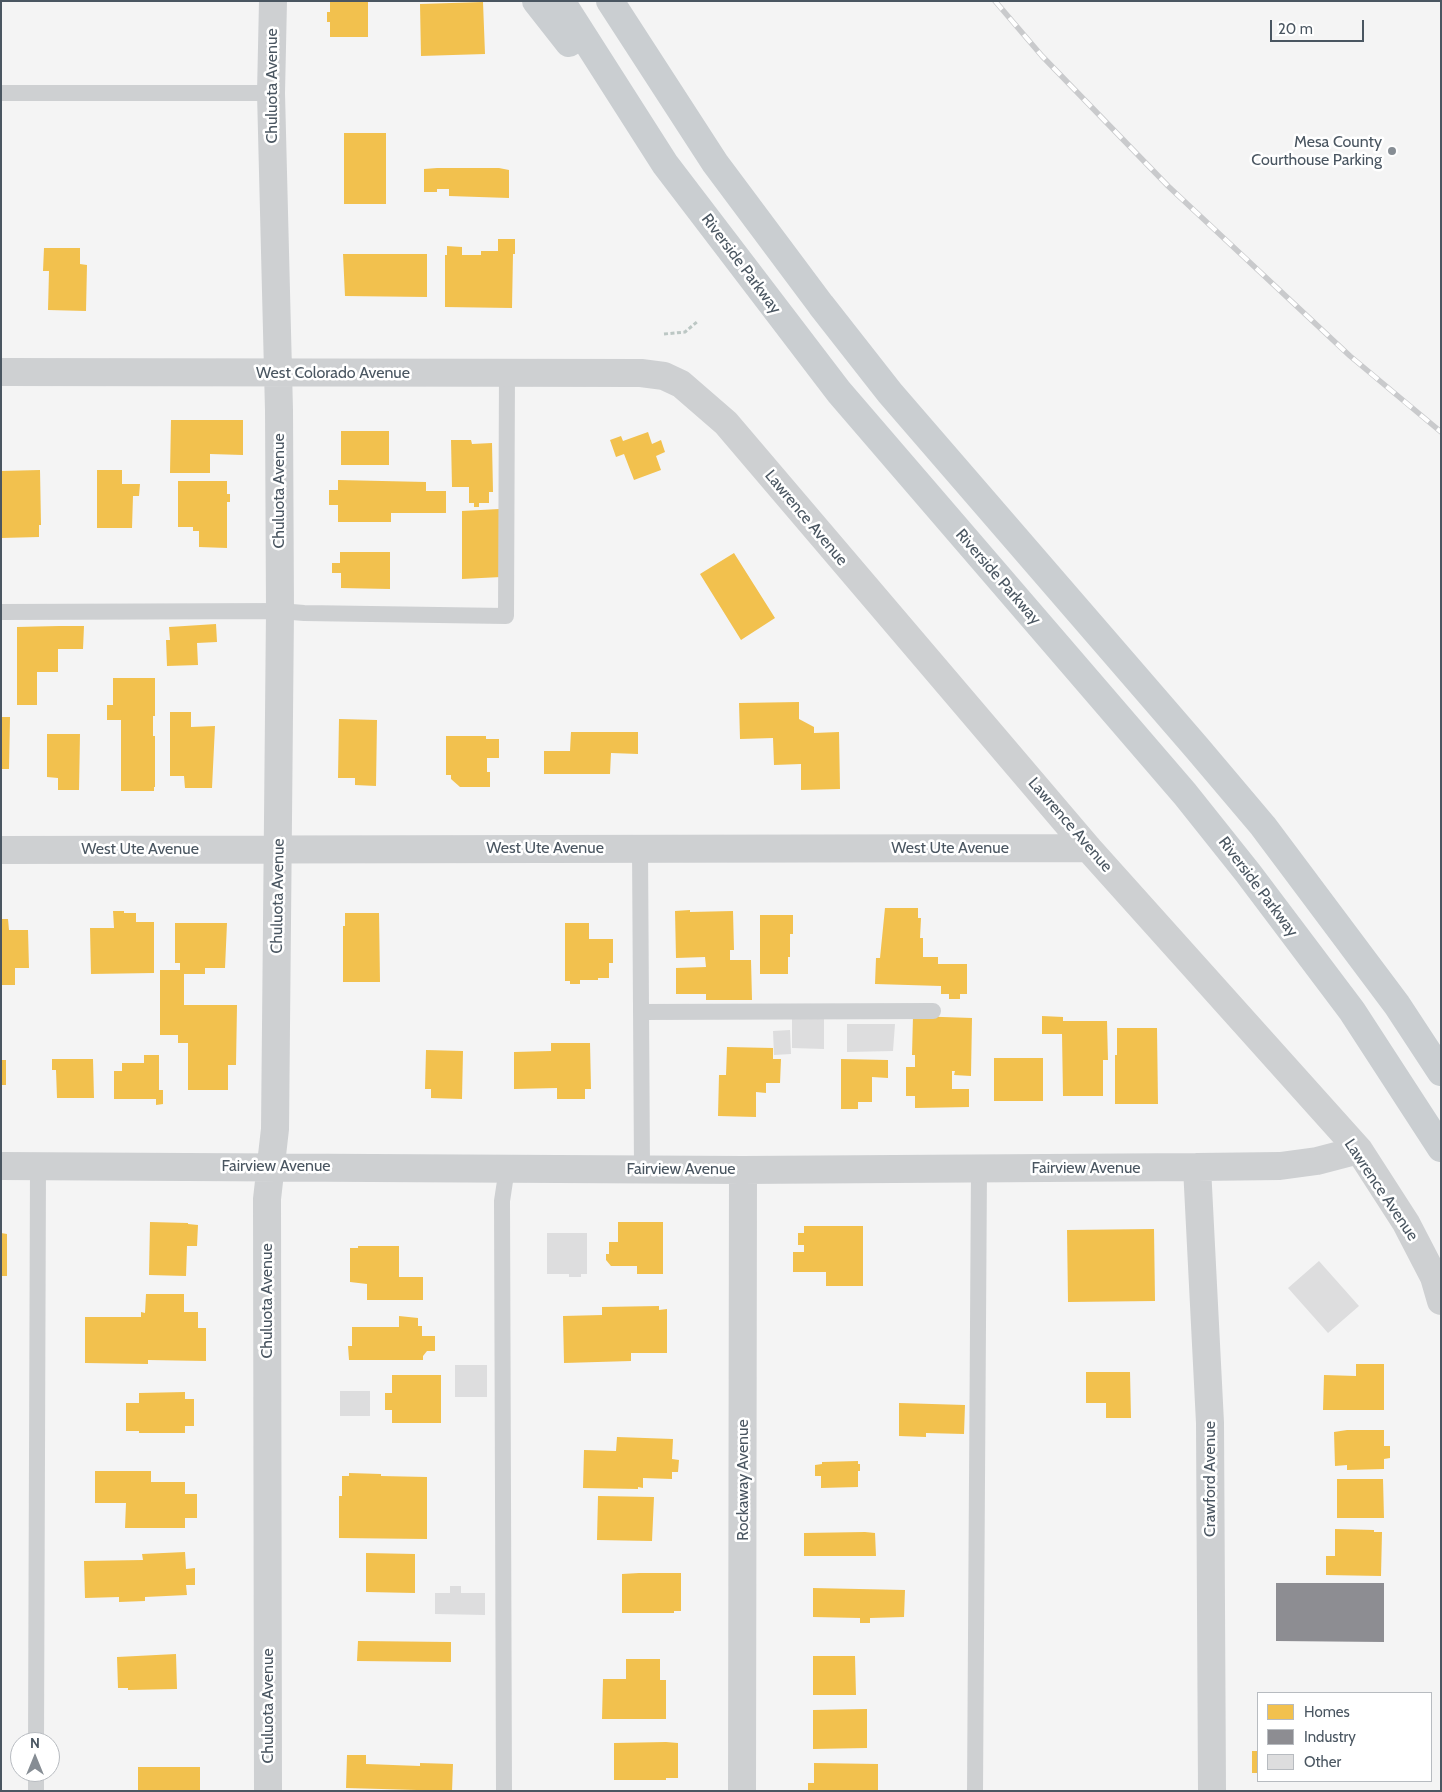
<!DOCTYPE html>
<style>
body{margin:0}
#map{position:relative;width:1442px;height:1792px;overflow:hidden;background:#f4f4f4;font-family:Cabin,sans-serif}
canvas{display:block}
.frame{position:absolute;inset:0;border:2px solid #4a5661;pointer-events:none}
.legend{position:absolute;left:1257px;top:1692px;width:175px;height:90px;box-sizing:border-box;background:#fff;border:1px solid #b7bbc0;margin:0;padding:6px 9px;list-style:none;font-size:15px;color:#4a5661}
.legend li{display:flex;align-items:center;gap:10px;height:25px}
.legend b{width:25px;border:1px solid #b7bbc0}
.north{position:absolute;left:10px;top:1732px;width:50px;height:50px;box-sizing:border-box;background:#fff;border:1px solid #b7bbc0;border-radius:50%;rotate:0deg;font-size:14px;font-weight:700;line-height:20px;text-align:center;color:#4a5661}
.north::after{content:'';display:block;margin:auto;width:18px;height:22px;background:#868d94;clip-path:polygon(50% 0,100% 100%,50% 72%,0 100%)}
.scale{position:absolute;left:1270px;top:20px;width:94px;height:22px;box-sizing:border-box;border:2px solid #4a5661;border-top:0;padding-left:6px;font-size:15px;line-height:18px;white-space:nowrap;color:#4a5661;-webkit-text-stroke:4px #fff;paint-order:stroke}
</style>
<div id="map">
<canvas width="1442" height="1792"></canvas>
<div class="frame"></div>
<ul class="legend">
<li><b style="height:14px;background:#f2c14e"></b>Homes</li>
<li><b style="height:14px;background:#8d8d92"></b>Industry</li>
<li><b style="height:14px;background:#ddddde"></b>Other</li>
</ul>
<div class="north">N</div>
<div class="scale">20 m</div>
</div>
<script>
const c = document.querySelector('canvas').getContext('2d');
c.lineJoin = 'round';
function fill(path, color) {
  c.fillStyle = color;
  c.fill(path, 'evenodd');
}
function shape(rows) {
  const path = new Path2D();
  for (const r of rows) {
    path.moveTo(r[0], r[1]);
    for (let i = 2; i < r.length; i += 2) path.lineTo(r[i], r[i + 1]);
  }
  return path;
}
function trace(path, color, width, dash) {
  c.strokeStyle = color;
  c.lineWidth = width;
  c.lineCap = dash ? 'butt' : 'round';
  c.setLineDash(dash || []);
  c.stroke(path);
}
function label(font, color, halo, rows, align = 'center') {
  c.font = font + ' Cabin,sans-serif';
  c.lineWidth = 5;
  c.setLineDash([]);
  c.textBaseline = 'middle';
  c.strokeStyle = halo;
  c.fillStyle = color;
  for (const [text, x, y, turn = 0] of rows) {
    c.save();
    c.translate(x, y);
    c.rotate((+turn || 0) * Math.PI / 180);
    c.textAlign = isNaN(turn) ? turn : align;
    if (halo) c.strokeText(text, 0, 0);
    c.fillText(text, 0, 0);
    c.restore();
  }
}
fill(shape([
 [330,1,368,1,368,37,330,37,330,22,327,22,327,12,330,12],
 [483,2,485,54,421,56,420,4],
 [344,133,386,133,386,204,344,204],
 [437,168,499,168,509,170,509,198,449,196,449,189,437,189,437,192,424,192,424,169],
 [498,239,515,239,515,254,513,254,512,308,445,307,445,255,447,255,447,246,462,247,462,255,481,255,481,251,498,251],
 [44,248,80,248,80,264,87,265,86,311,48,310,49,271,43,271],
 [343,254,427,254,427,297,345,296],
 [171,420,243,420,243,455,210,454,210,473,170,473],
 [341,431,389,431,389,465,341,465],
 [648,432,652,444,661,440,665,452,656,456,661,470,634,480,624,454,616,457,610,440,621,436,623,441],
 [451,440,471,440,472,444,492,443,493,492,489,492,489,503,479,503,479,507,474,507,474,503,469,503,469,487,452,487],
 [40,470,41,525,39,525,39,537,1,538,1,471],
 [97,470,122,470,122,484,140,484,139,496,133,496,132,528,97,528],
 [338,480,426,482,426,491,446,491,446,513,391,513,391,522,338,522,338,505,329,505,329,490,338,490],
 [178,481,227,481,227,494,230,494,230,502,227,502,227,548,199,547,199,531,193,531,193,527,178,527],
 [499,509,501,577,462,579,462,511],
 [340,552,390,552,390,589,341,588,341,573,332,573,332,563,340,563],
 [734,553,775,618,741,640,700,574],
 [216,624,217,642,197,643,198,665,167,666,166,640,170,640,169,627],
 [59,626,84,626,83,649,58,649,58,672,37,672,37,705,17,705,17,627],
 [113,678,155,678,155,716,153,716,153,736,155,736,155,787,154,787,154,791,121,791,121,720,107,720,107,705,113,705],
 [799,702,799,719,814,727,814,733,839,732,840,789,801,790,801,764,774,765,773,738,740,739,739,703],
 [170,712,191,712,191,727,215,726,212,788,185,788,184,776,170,776],
 [1,717,10,717,9,769,1,769],
 [339,719,377,720,376,786,355,785,355,778,338,778],
 [571,732,638,732,638,754,611,753,610,774,544,774,544,751,570,751],
 [47,734,80,734,79,790,58,790,58,778,47,777],
 [446,736,486,736,486,739,499,739,499,758,487,758,487,772,490,772,490,787,460,787,451,779,451,775,446,775],
 [885,908,918,908,918,918,921,918,920,938,923,938,923,957,938,957,938,964,967,964,967,994,960,994,960,999,949,999,949,994,941,994,941,986,875,984,876,958,880,958],
 [690,910,690,912,733,911,734,950,730,950,730,960,751,960,752,1000,706,1000,706,994,676,994,676,968,706,967,705,957,676,958,675,911],
 [113,911,124,911,124,913,136,913,136,922,154,922,154,973,91,974,90,928,114,928],
 [345,913,379,913,380,982,343,982,343,926,345,926],
 [760,915,793,915,793,934,790,934,790,957,788,957,788,974,760,974],
 [1,919,8,919,9,930,28,930,29,968,15,968,15,985,1,985],
 [175,923,227,923,225,968,205,968,205,974,184,974,184,1005,237,1005,236,1065,228,1065,228,1090,188,1090,188,1043,178,1043,178,1035,160,1035,160,970,180,970,180,963,175,963],
 [565,923,589,923,589,939,613,939,613,963,609,963,609,978,598,978,598,980,580,980,580,984,570,984,570,981,565,981],
 [913,1016,972,1018,971,1076,954,1075,955,1071,952,1071,952,1089,969,1089,969,1107,915,1108,915,1096,906,1096,906,1067,915,1067,915,1055,912,1055],
 [1042,1016,1063,1017,1063,1021,1107,1021,1108,1060,1103,1060,1103,1096,1063,1096,1062,1034,1042,1034],
 [1117,1028,1157,1028,1158,1104,1115,1104,1115,1055,1117,1055],
 [551,1043,590,1043,591,1089,585,1089,585,1099,557,1099,557,1088,514,1089,514,1052,551,1051],
 [727,1047,773,1048,773,1059,781,1059,780,1083,766,1083,766,1093,756,1092,756,1117,718,1116,719,1075,726,1075],
 [426,1050,463,1051,462,1099,431,1098,431,1089,425,1089],
 [144,1055,159,1055,159,1090,163,1090,163,1104,156,1105,156,1099,114,1099,114,1071,122,1071,122,1063,144,1063],
 [994,1058,1043,1058,1043,1101,994,1101],
 [52,1059,93,1059,94,1098,57,1098,56,1070,52,1070],
 [841,1059,888,1060,888,1078,872,1077,872,1102,858,1102,858,1109,841,1109],
 [1,1060,6,1060,6,1085,1,1085],
 [150,1222,188,1223,188,1224,198,1225,197,1246,187,1246,186,1276,149,1275],
 [618,1222,663,1222,663,1274,637,1274,637,1266,611,1266,606,1260,606,1254,609,1254,609,1242,618,1242],
 [804,1226,863,1226,863,1286,826,1286,826,1272,793,1272,793,1252,804,1252,804,1245,798,1245,798,1233,804,1233],
 [1154,1229,1155,1301,1068,1302,1067,1230],
 [1,1233,7,1234,7,1276,1,1276],
 [358,1246,399,1246,399,1277,423,1277,423,1300,367,1300,367,1284,350,1282,350,1248,358,1248],
 [146,1294,184,1294,184,1312,198,1312,198,1328,206,1328,206,1361,148,1360,148,1364,85,1363,85,1317,141,1317,141,1312,145,1313],
 [659,1306,659,1310,667,1309,667,1353,631,1353,631,1361,564,1363,563,1316,602,1315,602,1307],
 [399,1316,418,1318,418,1326,422,1326,422,1336,435,1336,435,1351,427,1351,423,1356,423,1360,349,1360,348,1346,352,1346,352,1327,399,1327],
 [1356,1364,1384,1364,1384,1410,1323,1410,1324,1375,1356,1376],
 [1086,1372,1130,1372,1131,1418,1106,1418,1106,1403,1086,1403],
 [392,1375,441,1375,441,1423,392,1423,392,1410,385,1410,385,1393,392,1393],
 [185,1392,185,1399,194,1399,194,1426,185,1426,185,1433,139,1433,139,1431,126,1431,126,1403,139,1403,139,1393],
 [899,1403,965,1405,964,1434,926,1433,926,1437,899,1436],
 [1347,1430,1384,1430,1384,1446,1390,1446,1390,1458,1384,1459,1384,1469,1347,1470,1347,1465,1335,1466,1334,1432],
 [617,1437,673,1439,672,1459,679,1460,678,1472,672,1472,672,1479,643,1478,643,1488,638,1487,638,1489,583,1488,584,1450,616,1451],
 [858,1461,858,1464,860,1464,860,1471,858,1471,858,1487,821,1488,821,1476,815,1476,815,1465,822,1464,822,1462],
 [95,1471,151,1471,151,1482,185,1482,185,1494,197,1494,197,1518,185,1518,185,1528,125,1528,126,1503,95,1503],
 [349,1473,381,1474,381,1476,427,1477,427,1539,339,1538,339,1496,342,1496,342,1476,349,1476],
 [1337,1479,1383,1479,1384,1518,1337,1518],
 [598,1496,654,1497,652,1541,597,1540],
 [1335,1529,1374,1530,1374,1532,1382,1532,1381,1576,1326,1575,1326,1556,1335,1556],
 [865,1532,875,1533,876,1556,804,1556,804,1533],
 [185,1552,186,1569,195,1568,195,1585,186,1585,187,1595,145,1597,145,1601,119,1602,119,1597,85,1598,84,1561,143,1560,142,1554],
 [366,1553,415,1554,415,1593,366,1592],
 [639,1573,681,1573,681,1611,674,1611,674,1613,622,1613,622,1574],
 [813,1588,905,1590,904,1617,870,1618,870,1623,860,1623,860,1618,813,1617],
 [358,1641,451,1642,451,1662,357,1661],
 [176,1654,177,1689,128,1690,128,1688,118,1688,117,1657],
 [813,1656,855,1656,856,1695,813,1695],
 [626,1659,660,1659,660,1680,666,1680,666,1719,602,1719,603,1679,626,1679],
 [867,1709,867,1748,813,1749,813,1710],
 [666,1742,678,1743,678,1778,666,1778,666,1780,614,1780,614,1743],
 [1252,1751,1258,1751,1258,1773,1252,1773],
 [347,1755,366,1755,366,1764,420,1766,420,1763,453,1764,452,1791,346,1788],
 [814,1763,878,1764,878,1791,808,1791,808,1783,814,1783],
 [138,1767,200,1767,200,1791,138,1791]
]), '#f2c14e');
fill(shape([
 [1276,1583,1384,1583,1384,1642,1276,1641]
]), '#8d8d92');
fill(shape([
 [792,1018,824,1018,824,1049,792,1048],
 [847,1024,895,1024,893,1051,847,1052],
 [790,1030,791,1054,774,1055,773,1031],
 [547,1233,587,1233,587,1274,581,1274,581,1277,569,1277,569,1274,547,1274],
 [1319,1261,1359,1306,1328,1333,1288,1288],
 [455,1365,487,1365,487,1397,455,1397],
 [340,1391,370,1391,370,1416,340,1416],
 [450,1586,461,1586,461,1593,485,1593,485,1615,435,1614,435,1593,450,1593]
]), '#ddddde');
trace(shape([
 [664,334,685,332,698,321]
]), '#bcc7c4', 3, [4, 2.5]);
trace(shape([
 [1,93,271,93],
 [1,612,280,611,304,613,506,616,507,373],
 [640,848,642,1169],
 [641,1012,933,1011],
 [36,1742,38,1166],
 [36,1791,36,1772],
 [504,1791,502,1201,507,1168],
 [975,1791,979,1169]
]), '#ced0d2', 16);
trace(shape([
 [1,372,641,373,664,376,681,384,726,423,1088,848,1359,1150,1406,1223,1434,1277,1441,1301],
 [1,850,1088,848],
 [1,1166,743,1170,1197,1167,1280,1166,1317,1161,1359,1150],
 [1197,1167,1210,1423,1212,1791],
 [268,1791,267,1199,275,1129,280,611,279,410,271,93,273,1],
 [742,1791,743,1170]
]), '#ced0d2', 28);
trace(shape([
 [536,1,569,43],
 [561,1,665,164,839,392,1185,794,1248,873,1352,1011,1441,1148],
 [610,1,715,163,821,305,890,393,1197,748,1263,826,1397,1005,1441,1072]
]), '#caced1', 28);
const rail = shape([
 [995,1,1042,56,1168,186,1350,356,1441,432]
]);
trace(rail, '#c9cacc', 5.5);
trace(rail, '#fff', 4, [11]);
for (const [x, y, r, color] of [
 [1392,151,5,"#868d94"]
]) {
  const dot = new Path2D();
  dot.arc(x, y, r, 0, 2 * Math.PI);
  c.fillStyle = color;
  c.fill(dot);
  trace(dot, '#fff', 2);
}
label('16px', '#4a5661', '#fff', [
 ["Chuluota Avenue",272,86,-90],
 ["Riverside Parkway",741,264,53],
 ["West Colorado Avenue",333,373],
 ["Chuluota Avenue",279,491,-90],
 ["Lawrence Avenue",806,518,50],
 ["Riverside Parkway",998,577,49],
 ["Lawrence Avenue",1070,825,49],
 ["West Ute Avenue",545,848],
 ["West Ute Avenue",950,848],
 ["West Ute Avenue",140,849],
 ["Riverside Parkway",1258,887,53],
 ["Chuluota Avenue",278,896,-89],
 ["Fairview Avenue",276,1166],
 ["Fairview Avenue",1086,1168],
 ["Fairview Avenue",681,1169],
 ["Lawrence Avenue",1381,1190,56],
 ["Chuluota Avenue",267,1301,-90],
 ["Crawford Avenue",1210,1479,-90],
 ["Rockaway Avenue",743,1480,-90],
 ["Chuluota Avenue",268,1706,-90]
]);
label('16px', '#4a5661', '#fff', [
 ["Mesa County",1382,142],
 ["Courthouse Parking",1382,160]
], 'right');
</script>
